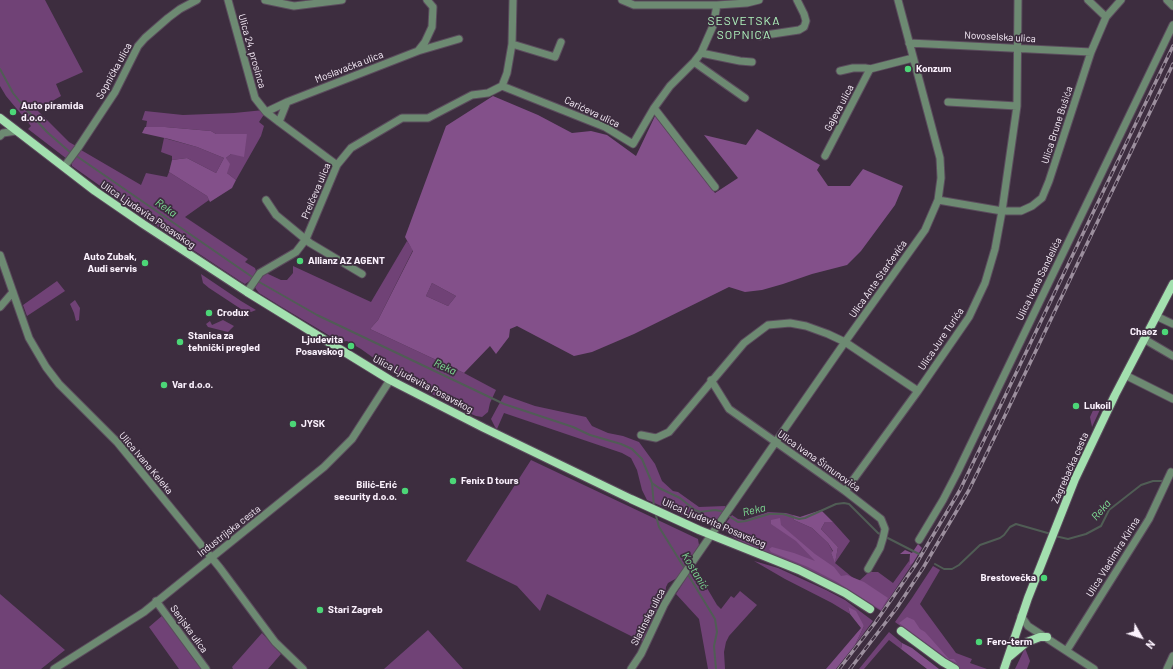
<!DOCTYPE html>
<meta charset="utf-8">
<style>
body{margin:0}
#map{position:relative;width:1173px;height:669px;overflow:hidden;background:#3d2d3f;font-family:Barlow,sans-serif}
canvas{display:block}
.north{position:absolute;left:1121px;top:617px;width:40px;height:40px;-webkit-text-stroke:3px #3d2d3f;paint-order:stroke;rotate:129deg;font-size:11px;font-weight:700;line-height:16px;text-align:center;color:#fbf1fd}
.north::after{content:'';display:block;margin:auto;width:14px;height:18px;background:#fbf1fd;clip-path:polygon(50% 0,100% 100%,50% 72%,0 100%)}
</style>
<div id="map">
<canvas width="1173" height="669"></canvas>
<div class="north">N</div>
</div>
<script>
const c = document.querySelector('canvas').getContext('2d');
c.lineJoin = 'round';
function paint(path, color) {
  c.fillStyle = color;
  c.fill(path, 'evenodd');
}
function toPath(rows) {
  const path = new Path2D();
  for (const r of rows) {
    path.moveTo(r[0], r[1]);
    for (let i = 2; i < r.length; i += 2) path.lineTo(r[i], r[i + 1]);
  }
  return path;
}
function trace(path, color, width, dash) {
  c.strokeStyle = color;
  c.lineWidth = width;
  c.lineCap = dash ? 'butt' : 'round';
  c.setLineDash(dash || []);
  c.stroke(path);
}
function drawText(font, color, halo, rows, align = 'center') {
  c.font = font + ' Barlow,sans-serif';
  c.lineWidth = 3.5;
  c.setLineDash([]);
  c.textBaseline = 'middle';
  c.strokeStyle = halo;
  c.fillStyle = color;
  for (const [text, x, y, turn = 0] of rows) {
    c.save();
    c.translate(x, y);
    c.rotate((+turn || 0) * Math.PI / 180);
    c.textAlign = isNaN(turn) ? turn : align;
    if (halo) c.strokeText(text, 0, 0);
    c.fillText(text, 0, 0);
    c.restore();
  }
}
paint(toPath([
 [0,0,45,0,83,72,56,84,61,96,37,110,69,142,76,146,67,159,28,129,31,126,6,96,0,86],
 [264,110,265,113,259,122,264,126,261,136,236,180,227,173,226,158,231,154,247,134,216,134,211,131,165,127,146,127,147,121,142,120,145,111,183,115,234,113],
 [164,138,197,147,224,158,216,173,187,158,172,160,172,156,161,152],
 [81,150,141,185,146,173,167,177,169,172,207,196,209,200,185,217,248,259,245,262,255,268,256,271,251,280,245,284,240,281,154,224,72,166,72,163],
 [407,241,413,250,378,320,370,329,464,373,496,390,490,403,488,412,482,417,476,416,462,410,400,377,381,366,382,364,361,349,347,341,340,342,280,306,259,293,256,289,255,287,263,276,266,273,281,280,287,280,293,273,293,266,371,302],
 [201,274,241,301,256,310,251,312,244,311,209,288,203,283],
 [57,281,65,291,27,316,23,305],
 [432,283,456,296,448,306,426,296],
 [75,300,80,308,79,320,76,321,74,313,70,304],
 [223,320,234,326,228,332,208,327,206,324,210,321,212,325],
 [504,395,535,406,586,417,592,426,608,433,623,436,639,442,655,464,662,481,673,491,678,492,699,507,725,506,726,508,717,522,711,523,697,521,647,500,642,490,637,470,631,458,622,453,504,413,497,429,495,427,491,419],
 [1103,403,1092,427,1090,417,1095,406],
 [531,460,698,539,699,545,677,578,668,583,666,587,665,597,656,611,643,642,547,594,540,611,517,586,466,561],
 [768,512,786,513,793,515,794,520,812,528,828,543,833,552,831,553,835,562,838,547,821,529,825,522,833,522,850,541,835,563,858,582,869,572,878,572,893,583,909,561,909,566,913,563,881,611,839,585,803,567,740,541,733,537,726,531,725,524,732,515,738,519,744,520],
 [754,561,778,568,826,590,845,600,873,621,855,645,864,626,848,607,850,614,832,603,785,579],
 [694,566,717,605,721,609,731,596,734,598,740,591,757,605,729,636,726,642,724,652,725,669,708,669,699,619,676,594],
 [933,566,940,570,920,604,956,653,972,659,970,663,987,669,960,669,895,622,912,598],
 [0,594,65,650,41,669,0,669],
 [163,615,204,669,179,669,149,627],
 [428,630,463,669,384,669],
 [889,632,902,643,901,649,889,640,864,669,859,669],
 [262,633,281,654,268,669,233,669,232,667],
 [1025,648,1030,661,1027,669,1015,669]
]), '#704276');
paint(toPath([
 [493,96,538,115,572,133,591,131,607,135,636,156,655,116,715,193,738,178,704,135,746,145,757,129,820,165,817,170,828,186,850,186,863,169,903,186,895,205,861,251,847,265,812,274,783,284,762,290,745,292,729,287,634,334,592,352,574,356,517,326,510,329,509,337,496,354,490,346,464,373,370,329,378,320,413,251,405,237,446,126],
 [432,283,456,296,448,306,426,296],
 [145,127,165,127,211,131,216,134,247,134,244,157,231,154,226,158,230,164,227,173,236,180,232,188,210,202,207,196,169,172,172,160,187,158,216,173,224,158,197,147,169,139,142,133],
 [821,510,833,522,825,522,821,529,838,547,835,563,831,553,833,551,828,543,812,528,794,520,793,515,800,517],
 [780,518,781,525,815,554,834,567,841,576,847,575,864,582,888,598,881,610,837,582,808,567,771,552,769,549,772,547,794,553,815,561,796,541,771,524,771,520],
 [918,544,922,548,913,563,909,566,910,554,900,554,905,550,912,553],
 [848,607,856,611,864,626,855,645,836,669,826,669,861,628,850,614],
 [907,617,914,620,920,629,925,632,949,659,954,659,957,663,948,659,899,623],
 [902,643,912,648,939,669,927,669,901,649]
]), '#83508a');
trace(toPath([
 [0,69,13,93,25,108,47,132,71,153],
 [75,155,261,283,317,315,504,404,573,427,590,435,621,444,632,449,642,459,652,483,659,488,680,498,695,510,700,512,715,510,721,511,738,522,746,521,769,514,783,514,799,519,805,518,836,504,844,503,849,504,878,533,919,554],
 [652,483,654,507],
 [655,512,659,527,685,569],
 [1055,536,1068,539,1086,534,1101,526,1109,510,1141,485,1153,481,1164,481],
 [935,564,944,569,952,569,959,565,980,545,1000,538,1004,535,1010,527,1016,524,1051,534],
 [687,573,715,619,717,632,714,646,716,669]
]), '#505d55', 2);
const minor = toPath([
 [228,0,255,98,266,112,279,122,337,165],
 [265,0,294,6,342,0],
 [622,0,634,5,717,5,747,3,759,0],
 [1088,0,1106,17],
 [1167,0,1173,6],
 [759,36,799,30,804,27,806,21,804,14,797,0],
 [909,43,1091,52],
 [512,44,555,57,561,42],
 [418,51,459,39],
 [701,53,740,61,752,62],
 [694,62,745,98],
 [840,71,853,68,865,68,870,69,913,58],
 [502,86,605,127,633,144,654,108,670,86,694,62,701,53,713,26,717,5],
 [948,102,1017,106],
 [654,108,715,187],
 [266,112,287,102,418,51,425,42,432,27,433,7,427,0],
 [279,122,287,102],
 [0,136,3,133,16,131],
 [825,156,870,69],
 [64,167,78,148,115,92,138,46,145,38,168,18,180,9,197,0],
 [266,200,276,215,310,243,362,274],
 [938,200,1002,211,1021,211,1032,206,1042,198,1049,181,1091,52,1106,17,1121,0],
 [0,255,29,338,46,367,59,384,117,442,220,568,275,642,303,669],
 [247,292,260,273,296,252,306,239,337,165,351,148,402,118,428,118,472,95,488,93,502,86,507,73,512,44,513,0],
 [0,307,13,292],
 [1156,316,1173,324],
 [1144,339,1173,356],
 [1125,375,1173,399],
 [711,380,729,409,845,491,881,519,885,529,883,538,880,548,868,569],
 [641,435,656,438,669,432,744,343,768,325,790,323,806,326,828,334,845,342,918,391],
 [845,491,918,391,969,317,985,283,995,249,1002,211,1017,106,1018,0],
 [919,540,943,500,957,473,1173,25],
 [156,601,206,669],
 [1021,616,1028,626,1094,669],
 [1067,650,1149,519,1171,472],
 [54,669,144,612,324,467,352,439,390,380],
 [631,669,641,654,664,605,673,590,845,342,925,230,938,200,941,178,940,158,898,0],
 [1167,669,1173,656]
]);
const major = toPath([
 [0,118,95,191,143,224,247,292,390,380,484,428,631,499,699,530,799,570,845,593,870,609],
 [901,631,943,662,955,669],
 [1009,657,1027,642,1040,637,1047,637],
 [1004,669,1028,598,1075,479,1115,395,1173,284]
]);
trace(minor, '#5b4c5d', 9);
trace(major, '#5b4c5d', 10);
trace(minor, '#6d8a72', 7);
trace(major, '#a3e0af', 8);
const rail = toPath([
 [839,669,875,623,916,564,960,490,1173,46],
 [850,669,896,609,923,568,969,490,988,451,1173,64]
]);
trace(rail, '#9c8f9e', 3.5);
trace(rail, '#3d2d3f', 2, [6]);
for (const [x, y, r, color] of [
 [908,69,4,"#4cd677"],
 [13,112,4,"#4cd677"],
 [300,261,4,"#4cd677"],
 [145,263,4,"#4cd677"],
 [209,313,4,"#4cd677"],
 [1165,332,4,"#4cd677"],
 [180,342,4,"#4cd677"],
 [351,346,4,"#4cd677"],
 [164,385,4,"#4cd677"],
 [1076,406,4,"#4cd677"],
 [293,424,4,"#4cd677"],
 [453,481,4,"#4cd677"],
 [405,491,4,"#4cd677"],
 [1044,578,4,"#4cd677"],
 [320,610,4,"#4cd677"],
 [979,642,4,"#4cd677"]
]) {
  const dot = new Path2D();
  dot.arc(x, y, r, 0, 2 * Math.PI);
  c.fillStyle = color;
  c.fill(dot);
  trace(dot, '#3d2d3f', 1.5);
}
drawText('10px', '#fbf1fd', '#3d2d3f', [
 ["Novoselska ulica",1000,37,3],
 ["Ulica 24. prosinca",252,51,74],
 ["Moslavačka ulica",349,67,-21],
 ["Sopnička ulica",114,71,-61],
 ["Gajeva ulica",839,108,-62],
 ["Carićeva ulica",592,112,25],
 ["Ulica Brune Bušića",1057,125,-72],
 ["Prelčeva ulica",316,191,-67],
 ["Ulica Ljudevita Posavskog",148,215,34],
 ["Ulica Ante Starčevića",878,279,-55],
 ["Ulica Ivana Sandelića",1039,279,-64],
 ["Ulica Jure Turića",941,339,-56],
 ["Ulica Ljudevita Posavskog",423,384,28],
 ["Ulica Ivana Šimunovića",819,461,35],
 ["Ulica Ivana Keleka",146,463,50],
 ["Zagrebačka cesta",1070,468,-66],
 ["Ulica Ljudevita Posavskog",714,523,23],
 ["Industrijska cesta",229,531,-38],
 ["Ulica Vladimira Kirina",1113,557,-58],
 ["Slatinska ulica",648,617,-63],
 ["Senjska ulica",189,629,54]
]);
drawText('bold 10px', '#fbf1fd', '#3d2d3f', [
 ["Konzum",916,69],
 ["Auto piramida",21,106],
 ["d.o.o.",21,118],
 ["Auto Zubak,",137,257,"right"],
 ["Audi servis",137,269,"right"],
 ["Allianz AZ AGENT",308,261],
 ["Crodux",217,313],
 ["Chaoz",1157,332,"right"],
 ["Stanica za",188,336],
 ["tehnički pregled",188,348],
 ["Ljudevita",343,340,"right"],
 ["Posavskog",343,352,"right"],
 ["Var d.o.o.",172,385],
 ["Lukoil",1084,406],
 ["JYSK",301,424],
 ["Fenix D tours",461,481],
 ["Bilić-Erić",397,485,"right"],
 ["security d.o.o.",397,497,"right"],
 ["Brestovečka",1036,578,"right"],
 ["Stari Zagreb",328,610],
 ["Fero-term",987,642]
], 'left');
drawText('italic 11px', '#7fdf95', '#3d2d3f', [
 ["Reka",166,208,35],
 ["Reka",445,367,25],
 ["Reka",754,510,-13],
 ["Reka",1101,510,-49],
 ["Kostanić",695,571,59]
]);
c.letterSpacing = '1px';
drawText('12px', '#aef2bc', '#3d2d3f', [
 ["SESVETSKA",744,21],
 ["SOPNICA",744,35]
]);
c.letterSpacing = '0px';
</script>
